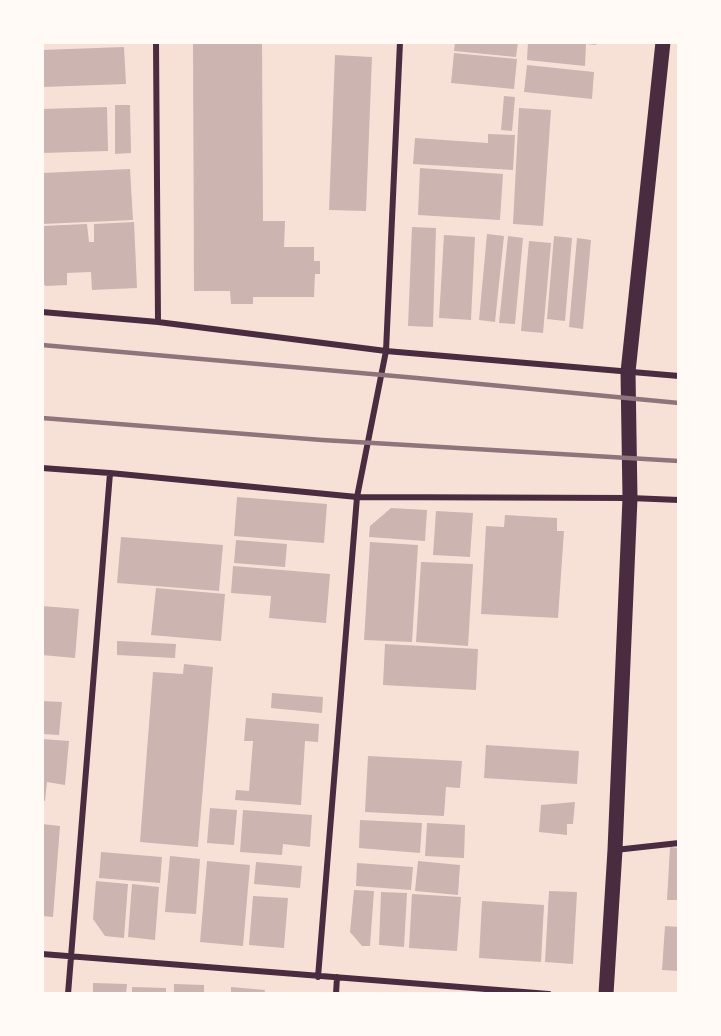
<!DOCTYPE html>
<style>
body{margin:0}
#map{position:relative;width:721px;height:1036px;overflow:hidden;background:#f7e1d7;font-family:Helvetica,sans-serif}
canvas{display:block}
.frame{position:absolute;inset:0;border:44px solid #fffaf5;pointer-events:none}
</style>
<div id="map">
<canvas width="721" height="1036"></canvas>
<div class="frame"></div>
</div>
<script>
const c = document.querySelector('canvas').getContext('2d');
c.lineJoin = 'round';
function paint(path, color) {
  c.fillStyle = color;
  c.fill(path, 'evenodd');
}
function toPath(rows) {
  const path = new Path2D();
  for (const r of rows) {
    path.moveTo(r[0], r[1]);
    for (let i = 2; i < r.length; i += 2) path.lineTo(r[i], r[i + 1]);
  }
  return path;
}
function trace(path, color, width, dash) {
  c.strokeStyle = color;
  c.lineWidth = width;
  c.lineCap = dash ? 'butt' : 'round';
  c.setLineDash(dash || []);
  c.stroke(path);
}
paint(toPath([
 [193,42,262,42,263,221,285,221,284,247,314,247,314,261,320,261,320,274,315,274,314,297,253,297,253,304,231,304,230,291,194,291],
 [455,42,518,42,516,57,454,51],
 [528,42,597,42,596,45,586,44,585,66,527,60],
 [124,47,126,84,42,87,42,50],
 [454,53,517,59,514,89,451,83],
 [335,55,372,57,366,211,329,210],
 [527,65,594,72,592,99,524,92],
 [504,96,515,97,512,131,501,130],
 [115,105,130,105,131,153,115,154],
 [107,107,108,151,42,153,42,109],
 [519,108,551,110,543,226,513,224],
 [488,134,515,135,513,170,413,164,415,138,488,143],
 [420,168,503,174,500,220,418,215],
 [130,169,133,220,42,224,42,173],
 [134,222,137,288,92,290,91,272,67,273,67,285,46,286,42,283,42,226,87,224,89,242,94,242,94,224],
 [412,227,436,228,433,327,408,326],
 [487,234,504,236,495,322,479,320],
 [444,235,475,237,471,320,439,318],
 [508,236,523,238,515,324,499,323],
 [554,236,572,238,565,321,547,319],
 [577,238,591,240,583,329,569,327],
 [529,241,551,243,543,333,521,331],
 [237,497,327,504,324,543,234,536],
 [391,508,427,510,425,541,369,537,370,526],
 [436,511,473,513,470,557,433,555],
 [505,515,557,518,557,531,564,531,558,618,481,614,486,526,504,527],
 [121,537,223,545,219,591,117,583],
 [236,540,287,544,285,567,234,563],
 [370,542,418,545,412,642,364,640],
 [421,562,473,564,468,646,416,642],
 [233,566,330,574,326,623,269,618,271,596,231,593],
 [156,588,225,594,221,641,151,635],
 [42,606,79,609,75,658,42,655],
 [117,641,176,644,175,658,117,655],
 [385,644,478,649,476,690,383,685],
 [184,664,213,667,198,847,140,842,153,672,183,674],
 [272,693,323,697,322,713,271,708],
 [42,701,62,702,59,735,42,734],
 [246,718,319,724,318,742,305,741,301,805,235,800,236,790,249,791,253,741,244,741],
 [42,739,69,741,65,785,47,782,45,801,42,800],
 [486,745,579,751,577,784,484,778],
 [368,756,462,761,460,788,446,787,444,816,365,812],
 [575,802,573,824,567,824,567,835,539,832,541,805],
 [210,808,237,810,234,845,207,843],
 [243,810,312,815,310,847,283,844,282,855,240,852],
 [360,820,422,823,420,853,359,848],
 [427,823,465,825,464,858,425,856],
 [42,824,60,826,53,917,42,916],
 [670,847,679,848,679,900,667,900],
 [101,852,162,857,160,883,99,878],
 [170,856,200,859,196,914,165,912],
 [207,861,250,865,243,946,200,942],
 [418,861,460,865,458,895,415,891],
 [256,862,302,866,300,888,254,884],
 [357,863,413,867,411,890,356,886],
 [96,881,128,884,124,938,105,936,93,919],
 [132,884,159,887,155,940,128,937],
 [354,890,374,891,370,946,362,946,350,932],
 [549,891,577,892,573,964,545,962],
 [381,892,407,893,404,947,379,945],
 [412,894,461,897,457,951,409,948],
 [253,896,288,898,284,948,249,945],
 [482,901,544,905,541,962,479,958],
 [665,926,679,927,679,971,662,970],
 [93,983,127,984,126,994,93,994],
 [174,984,204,985,204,994,174,994],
 [132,987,166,988,166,994,132,994],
 [231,987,265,990,264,994,231,994]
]), '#ccb4b1');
trace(toPath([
 [156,42,158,322],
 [42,312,158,322,386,351,679,376],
 [42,468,110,473,357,497,630,498,679,500],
 [615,850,679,843],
 [42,954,549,994],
 [318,977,357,497,386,351,400,42],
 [68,994,110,473],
 [336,994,337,977]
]), '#4a2c40', 6);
trace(toPath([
 [606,994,615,850,630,498,628,372,663,42]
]), '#4a2c40', 15);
trace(toPath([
 [42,345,417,378,679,403],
 [42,418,322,440,679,461]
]), '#8f747c', 4.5);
</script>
